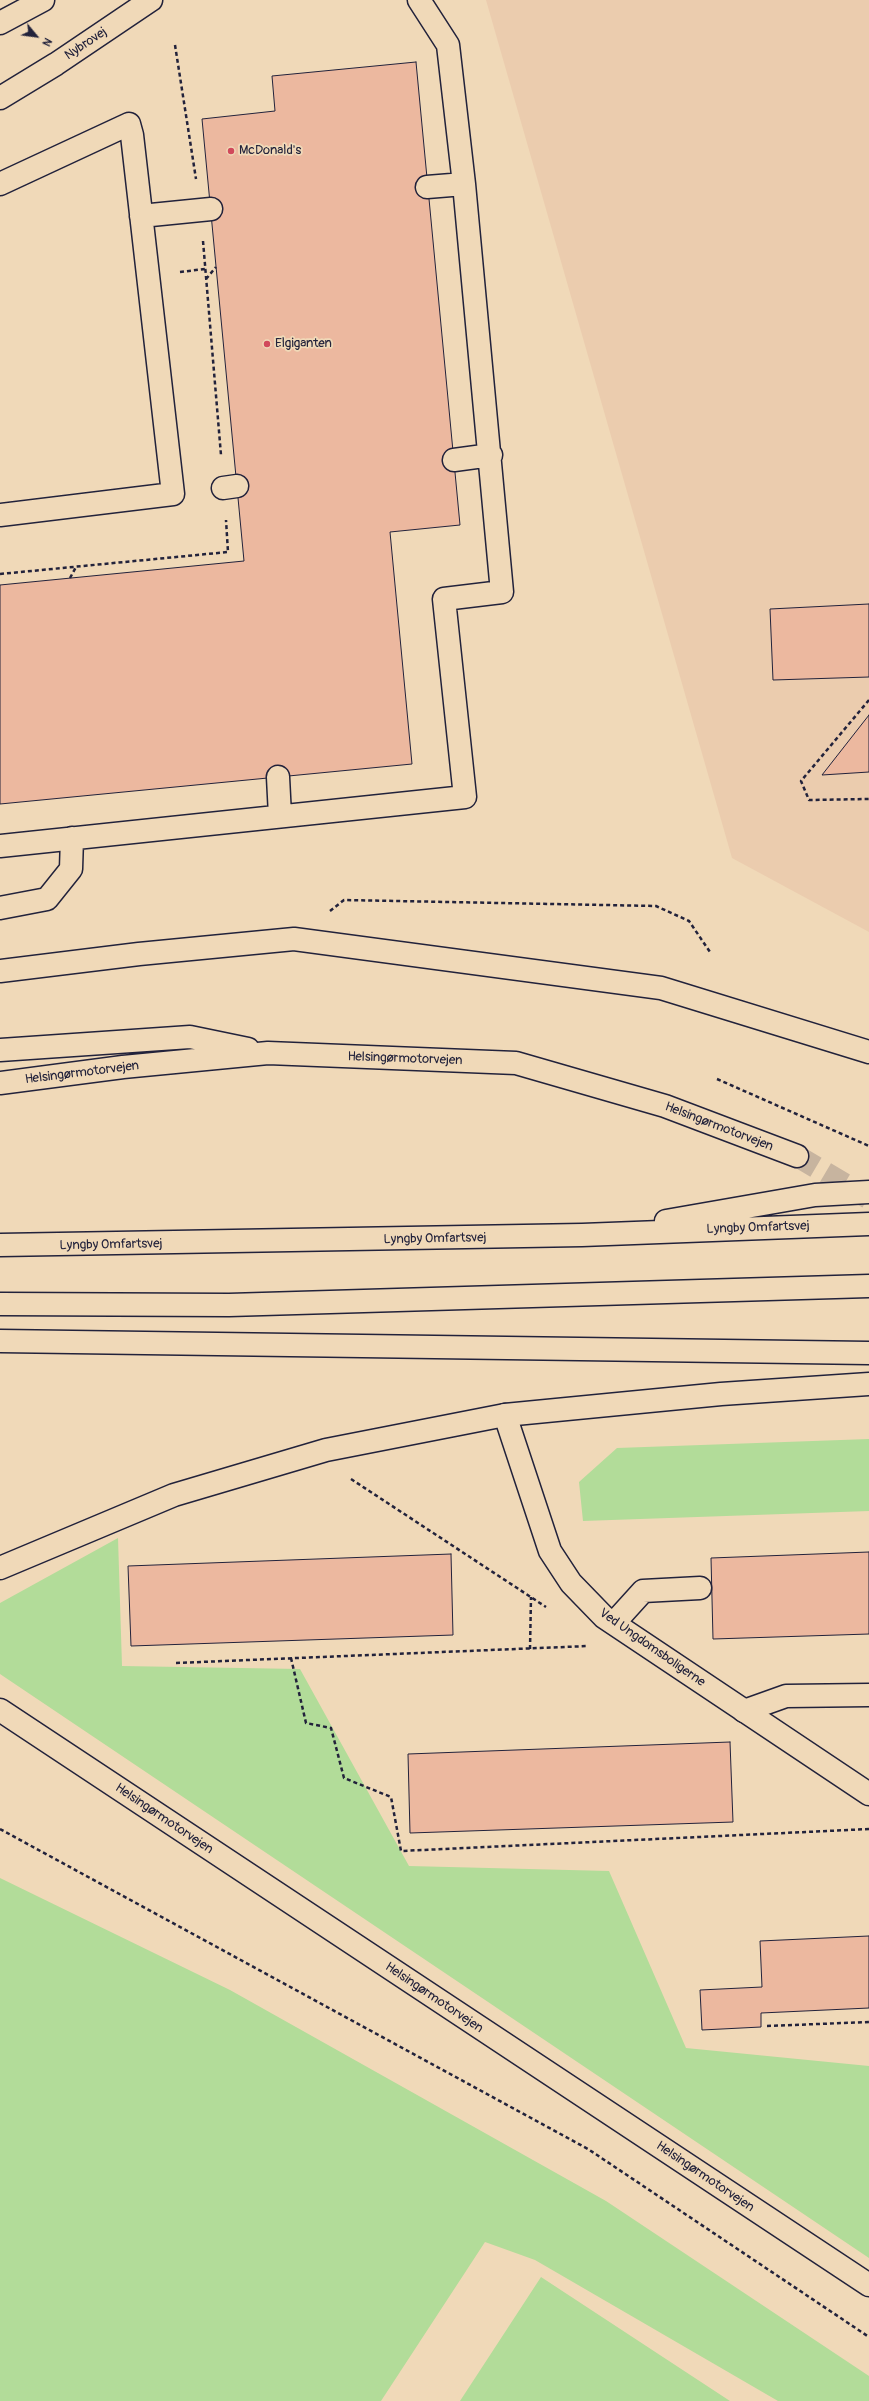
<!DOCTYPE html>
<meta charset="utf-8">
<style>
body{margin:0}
#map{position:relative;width:869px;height:2401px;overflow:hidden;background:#f0d9b8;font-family:Pangolin,sans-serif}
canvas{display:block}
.north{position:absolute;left:16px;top:16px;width:40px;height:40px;-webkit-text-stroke:3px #f0d9b8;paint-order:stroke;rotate:119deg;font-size:11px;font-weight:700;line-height:16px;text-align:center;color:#22223b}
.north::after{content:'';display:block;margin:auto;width:14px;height:18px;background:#22223b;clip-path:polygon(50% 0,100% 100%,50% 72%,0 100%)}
</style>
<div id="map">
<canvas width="869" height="2401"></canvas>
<div class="north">N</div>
</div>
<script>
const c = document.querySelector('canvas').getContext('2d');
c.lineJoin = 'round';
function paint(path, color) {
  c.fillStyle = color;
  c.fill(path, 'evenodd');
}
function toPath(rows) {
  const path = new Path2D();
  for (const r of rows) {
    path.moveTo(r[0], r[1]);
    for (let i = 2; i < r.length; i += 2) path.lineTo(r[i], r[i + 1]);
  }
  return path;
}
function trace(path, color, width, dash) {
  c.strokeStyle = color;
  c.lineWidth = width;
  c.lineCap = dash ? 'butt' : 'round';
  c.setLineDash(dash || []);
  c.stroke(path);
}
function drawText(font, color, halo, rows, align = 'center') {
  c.font = font + ' Pangolin,sans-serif';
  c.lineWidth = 3.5;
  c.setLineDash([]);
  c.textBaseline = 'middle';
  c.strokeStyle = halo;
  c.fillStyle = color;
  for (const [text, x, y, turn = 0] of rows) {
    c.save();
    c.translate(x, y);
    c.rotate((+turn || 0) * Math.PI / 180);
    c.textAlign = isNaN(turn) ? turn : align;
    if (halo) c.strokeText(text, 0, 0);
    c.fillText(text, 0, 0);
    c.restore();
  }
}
paint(toPath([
 [486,0,869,0,869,932,732,858]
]), '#ebccae');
paint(toPath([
 [869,1439,869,1511,583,1521,579,1482,617,1448],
 [118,1538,122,1666,300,1669,409,1866,609,1871,686,2048,869,2066,869,2258,0,1674,0,1603],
 [0,1878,230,1990,606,2201,869,2376,869,2401,778,2401,535,2260,485,2242,381,2401,0,2401],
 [541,2277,730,2401,460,2401]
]), '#b2dc99');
const building = toPath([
 [416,62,460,525,390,532,412,764,0,804,0,585,244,561,202,119,275,111,272,76,416,62],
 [869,604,869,677,773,680,770,609,869,604],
 [869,715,869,772,822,775,869,715],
 [869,1552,869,1634,713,1639,711,1558,869,1552],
 [451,1554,453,1635,131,1646,128,1566,451,1554],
 [730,1742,733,1822,410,1833,408,1754,730,1742],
 [869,1936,869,2008,761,2013,761,2027,702,2030,700,1990,762,1987,760,1941,869,1936]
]);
paint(building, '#ecb89f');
trace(building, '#22223b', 1);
trace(toPath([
 [797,1156,868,1198]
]), '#c7b49f', 22, [22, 11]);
const service = toPath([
 [0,184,129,124,132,135,173,494,0,515],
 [427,187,464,184],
 [141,216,211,209],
 [454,460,491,455],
 [223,488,237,486],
 [278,777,280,816],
 [0,846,465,797,444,599,502,592,464,184,448,45,419,0],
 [0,908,47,899,71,869,72,838],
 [614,1623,643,1591,700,1588],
 [744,1711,786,1696,869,1695]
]);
const minor = toPath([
 [505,1415,550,1551,571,1583,604,1617,869,1794]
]);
const tertiary = toPath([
 [0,23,43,0],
 [0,98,56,64,151,0],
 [0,971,139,954,294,939,661,988,869,1052],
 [0,1568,174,1495,326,1450,505,1415,721,1394,869,1384]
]);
const motorway = toPath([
 [0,1050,190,1037,248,1049],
 [0,1083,123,1067,268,1053,516,1063,665,1106,797,1156],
 [666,1221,815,1195,869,1192],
 [0,1245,582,1235,869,1224],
 [0,1304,229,1305,869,1286],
 [0,1341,869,1353],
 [0,1710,869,2285]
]);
trace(service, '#22223b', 25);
trace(minor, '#22223b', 25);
trace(tertiary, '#22223b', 25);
trace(motorway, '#22223b', 25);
trace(toPath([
 [175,45,196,179],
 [203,241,221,455],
 [180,272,205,269],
 [206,279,216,267],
 [0,574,228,552,226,520],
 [70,578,76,567],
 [869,700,801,781,809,800,869,799],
 [330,911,344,900,656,906,689,921,710,952],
 [717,1079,869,1146],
 [351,1479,546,1607],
 [530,1649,531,1597],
 [291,1658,306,1723,331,1728,344,1778,391,1797,401,1851,869,1829],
 [176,1663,588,1646],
 [0,1829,588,2149,869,2337],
 [767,2026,869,2022]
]), '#22223b', 2.5, [4, 3]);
trace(service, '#f0d9b8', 22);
trace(minor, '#f0d9b8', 22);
trace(tertiary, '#f0d9b8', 22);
trace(motorway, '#f0d9b8', 22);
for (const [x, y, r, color] of [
 [231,151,4,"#d1495b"],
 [267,344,4,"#d1495b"]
]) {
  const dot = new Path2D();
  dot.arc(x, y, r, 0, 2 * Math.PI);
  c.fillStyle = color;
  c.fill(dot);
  trace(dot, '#f0d9b8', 1.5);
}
drawText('13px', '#22223b', '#f0d9b8', [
 ["Nybrovej",86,44,-34],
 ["Helsingørmotorvejen",405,1059,2],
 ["Helsingørmotorvejen",82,1073,-7],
 ["Helsingørmotorvejen",719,1127,21],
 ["Lyngby Omfartsvej",758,1228,-2],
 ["Lyngby Omfartsvej",435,1239,-1],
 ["Lyngby Omfartsvej",111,1245,-1],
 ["Ved Ungdomsboligerne",652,1648,35],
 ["Helsingørmotorvejen",164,1819,34],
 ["Helsingørmotorvejen",434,1998,34],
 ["Helsingørmotorvejen",705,2177,34]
]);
drawText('13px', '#22223b', '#f0d9b8', [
 ["McDonald's",239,151],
 ["Elgiganten",275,344]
], 'left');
</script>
